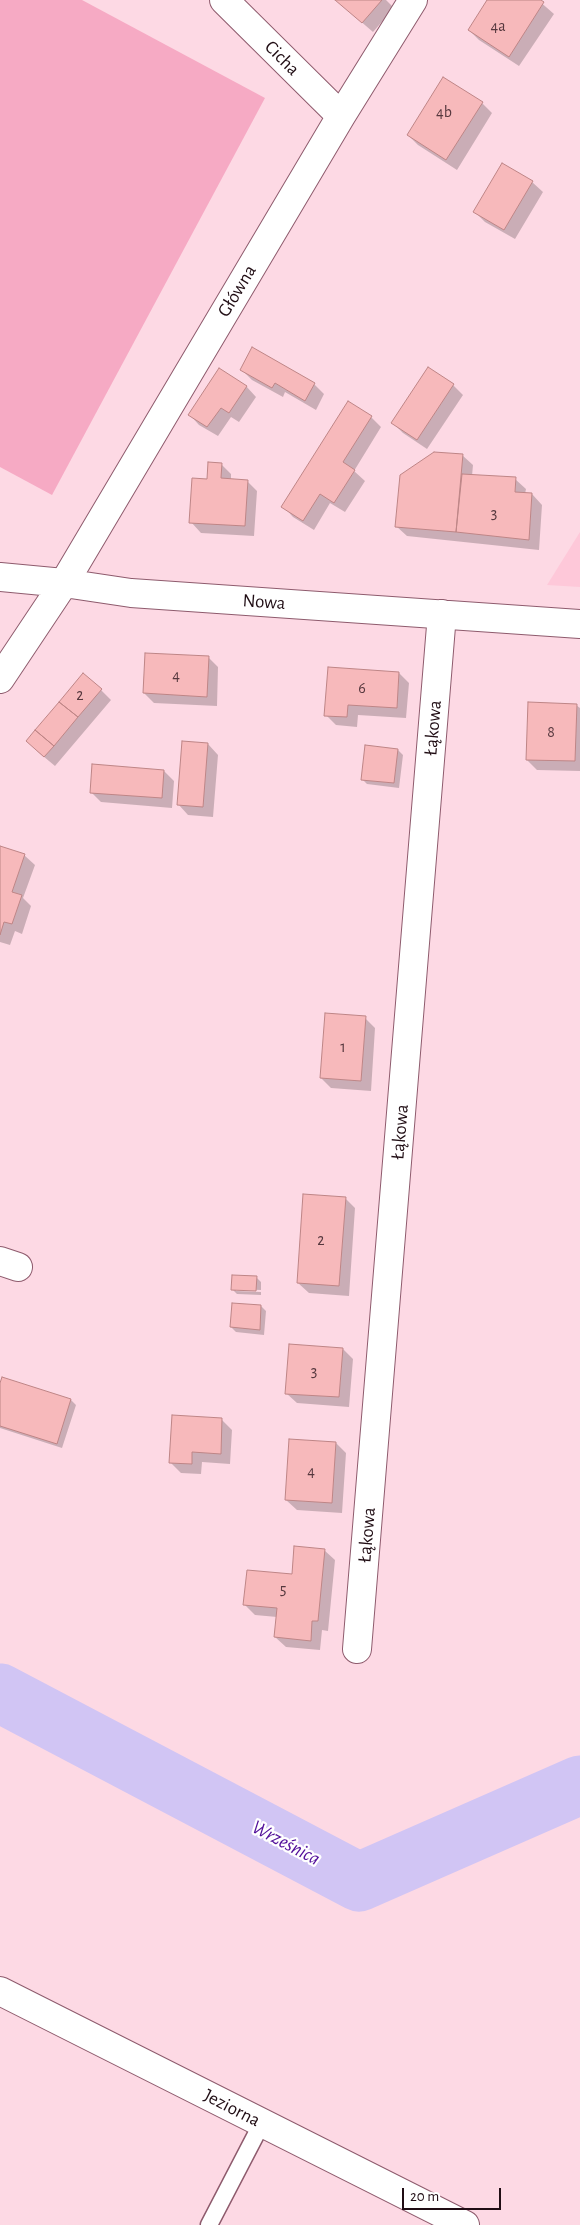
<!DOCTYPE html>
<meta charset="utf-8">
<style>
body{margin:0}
#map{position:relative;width:580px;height:2225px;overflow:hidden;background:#fdd9e4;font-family:"Alegreya Sans",sans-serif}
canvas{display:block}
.scale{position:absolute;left:402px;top:2188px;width:99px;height:22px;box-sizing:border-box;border:2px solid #200d14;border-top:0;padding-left:6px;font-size:15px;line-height:18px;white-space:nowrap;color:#200d14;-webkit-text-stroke:4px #fff;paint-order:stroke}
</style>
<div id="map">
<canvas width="580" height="2225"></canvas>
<div class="scale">20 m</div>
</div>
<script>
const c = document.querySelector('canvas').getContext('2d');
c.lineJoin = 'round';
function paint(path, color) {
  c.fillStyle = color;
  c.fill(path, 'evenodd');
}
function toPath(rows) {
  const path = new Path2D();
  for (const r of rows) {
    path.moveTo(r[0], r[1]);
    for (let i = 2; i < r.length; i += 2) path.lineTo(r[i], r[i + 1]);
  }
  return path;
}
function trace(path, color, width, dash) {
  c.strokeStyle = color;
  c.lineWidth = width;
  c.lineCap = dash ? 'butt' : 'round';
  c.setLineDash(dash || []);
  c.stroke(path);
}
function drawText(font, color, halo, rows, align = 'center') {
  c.font = font + ' "Alegreya Sans",sans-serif';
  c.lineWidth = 4.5;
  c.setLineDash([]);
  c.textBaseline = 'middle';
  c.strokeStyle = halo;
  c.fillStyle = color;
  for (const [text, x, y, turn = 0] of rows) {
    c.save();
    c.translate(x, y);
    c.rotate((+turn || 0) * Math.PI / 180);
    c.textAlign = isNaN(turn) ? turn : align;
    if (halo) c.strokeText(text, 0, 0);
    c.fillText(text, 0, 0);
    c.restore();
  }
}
paint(toPath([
 [580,532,580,587,547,585]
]), '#fec8d9');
paint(toPath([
 [0,0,82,0,265,98,52,495,0,467]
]), '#f6aac4');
paint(toPath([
 [336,0,386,0,394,8,373,32],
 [489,0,538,0,554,14,519,66,479,40,469,30],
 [482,103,492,113,457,170,418,145,408,135],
 [532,182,543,192,515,239,485,222,475,212],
 [241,369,314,384,324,394,316,410,285,392,283,397,252,380],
 [453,385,463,395,427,449,403,433,393,423],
 [246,386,256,397,239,422,231,417,218,436,199,425,189,414],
 [371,417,381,427,354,471,365,481,345,512,330,503,314,530,293,517,283,506],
 [462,455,473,465,472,476,515,479,526,489,525,494,532,494,542,505,539,550,407,536,396,526],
 [221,464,231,474,231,480,247,481,257,491,254,536,201,533,191,522,208,480],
 [208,657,218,667,217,706,154,703,144,693],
 [399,673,409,683,406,718,358,715,357,727,336,725,326,715],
 [101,690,111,700,55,766,37,751],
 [576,705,580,708,580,771,537,770,527,760],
 [208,744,218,755,213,817,188,815,178,804],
 [398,750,403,755,399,788,367,784,362,779],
 [164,771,174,781,172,808,101,802,91,792],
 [0,850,24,855,35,865,23,898,31,906,22,934,15,931,10,945,0,942],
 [365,1018,375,1028,371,1091,331,1088,321,1078],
 [345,1198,355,1208,349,1296,309,1293,298,1283],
 [256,1277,261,1282,261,1290,236,1289,236,1291,261,1292,261,1295,237,1294,232,1289],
 [261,1306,266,1311,264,1335,236,1332,231,1327],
 [343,1349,353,1359,349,1407,297,1403,286,1393],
 [0,1387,71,1400,76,1405,62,1448,0,1428],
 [222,1420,232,1430,230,1464,202,1462,201,1474,181,1473,171,1463],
 [336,1443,346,1453,342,1513,297,1510,286,1500],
 [324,1550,335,1560,328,1631,322,1630,320,1650,286,1647,275,1637,277,1617,255,1615,245,1605,293,1575]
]), '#0003');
trace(toPath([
 [0,1693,359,1882,580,1785]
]), '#d1c5f4', 59);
const building = toPath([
 [335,0,382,0,362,23,335,0],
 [487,0,541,0,544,2,509,57,468,30,487,0],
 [443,77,483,102,446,160,407,135,443,77],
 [502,163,533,181,504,230,473,212,502,163],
 [252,347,315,383,305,401,275,383,272,388,240,370,252,347],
 [428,367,454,384,417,440,391,423,428,367],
 [219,368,247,386,229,413,221,408,207,427,188,415,219,368],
 [348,401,372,416,343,462,355,470,334,503,320,494,303,521,281,507,348,401],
 [434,452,463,454,456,532,395,527,400,475,434,452],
 [208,462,222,463,221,478,248,480,245,526,189,523,192,478,207,479,208,462],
 [462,474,516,477,515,492,532,493,529,540,456,532,462,474],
 [145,653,209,656,207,697,143,693,145,653],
 [328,667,399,672,397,708,348,705,347,717,324,716,328,667],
 [83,673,102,689,78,717,59,702,83,673],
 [59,702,78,717,54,746,35,730,59,702],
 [528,702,577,704,575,761,526,760,528,702],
 [35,730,54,746,44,757,26,741,35,730],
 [182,741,208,743,203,807,177,805,182,741],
 [365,745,398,749,394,783,361,780,365,745],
 [92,764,164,770,162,798,90,793,92,764],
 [0,846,25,854,12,892,22,895,12,924,4,922,0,935,0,846],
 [325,1013,366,1016,361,1081,320,1078,325,1013],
 [303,1194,346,1197,339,1286,297,1283,303,1194],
 [232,1275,257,1276,256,1291,231,1290,232,1275],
 [232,1303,261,1305,260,1330,230,1327,232,1303],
 [289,1344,343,1348,339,1397,285,1394,289,1344],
 [2,1377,71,1399,57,1444,0,1426,0,1383,2,1377],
 [172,1415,222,1418,221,1454,192,1452,192,1464,169,1463,172,1415],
 [289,1439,336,1442,332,1503,285,1500,289,1439],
 [294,1546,325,1549,318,1621,312,1621,311,1641,274,1637,277,1608,243,1605,247,1570,292,1574,294,1546]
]);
paint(building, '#f7b9bb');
trace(building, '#be8586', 1);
const service = toPath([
 [209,2225,262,2123]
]);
const minor = toPath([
 [224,0,341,116],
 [0,577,64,583,131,593,580,624],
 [0,679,64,583,341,116,413,0],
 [0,1261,18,1267],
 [357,1649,442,614]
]);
const tertiary = toPath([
 [0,1991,465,2225]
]);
trace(service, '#8e5b6d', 19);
trace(minor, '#8e5b6d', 30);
trace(tertiary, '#8e5b6d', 30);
trace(service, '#fff', 16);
trace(minor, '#fff', 28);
trace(tertiary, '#fff', 28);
drawText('16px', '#56383e', null, [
 ["4a",498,26],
 ["4b",444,112],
 ["3",494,513],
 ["4",176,675],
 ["6",362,688],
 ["2",80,695],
 ["8",551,732],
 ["1",343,1047],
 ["2",321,1240],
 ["3",314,1371],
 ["4",311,1471],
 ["5",283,1589]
]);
drawText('19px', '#200d14', '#fff', [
 ["Cicha",282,58,45],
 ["Główna",237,291,-59],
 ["Nowa",264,602,4],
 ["Łąkowa",433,728,-85],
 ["Łąkowa",400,1132,-85],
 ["Łąkowa",367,1535,-85],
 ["Jeziorna",232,2108,27]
]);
drawText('italic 20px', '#510e99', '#fff', [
 ["Wrześnica",286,1843,28]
]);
</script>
